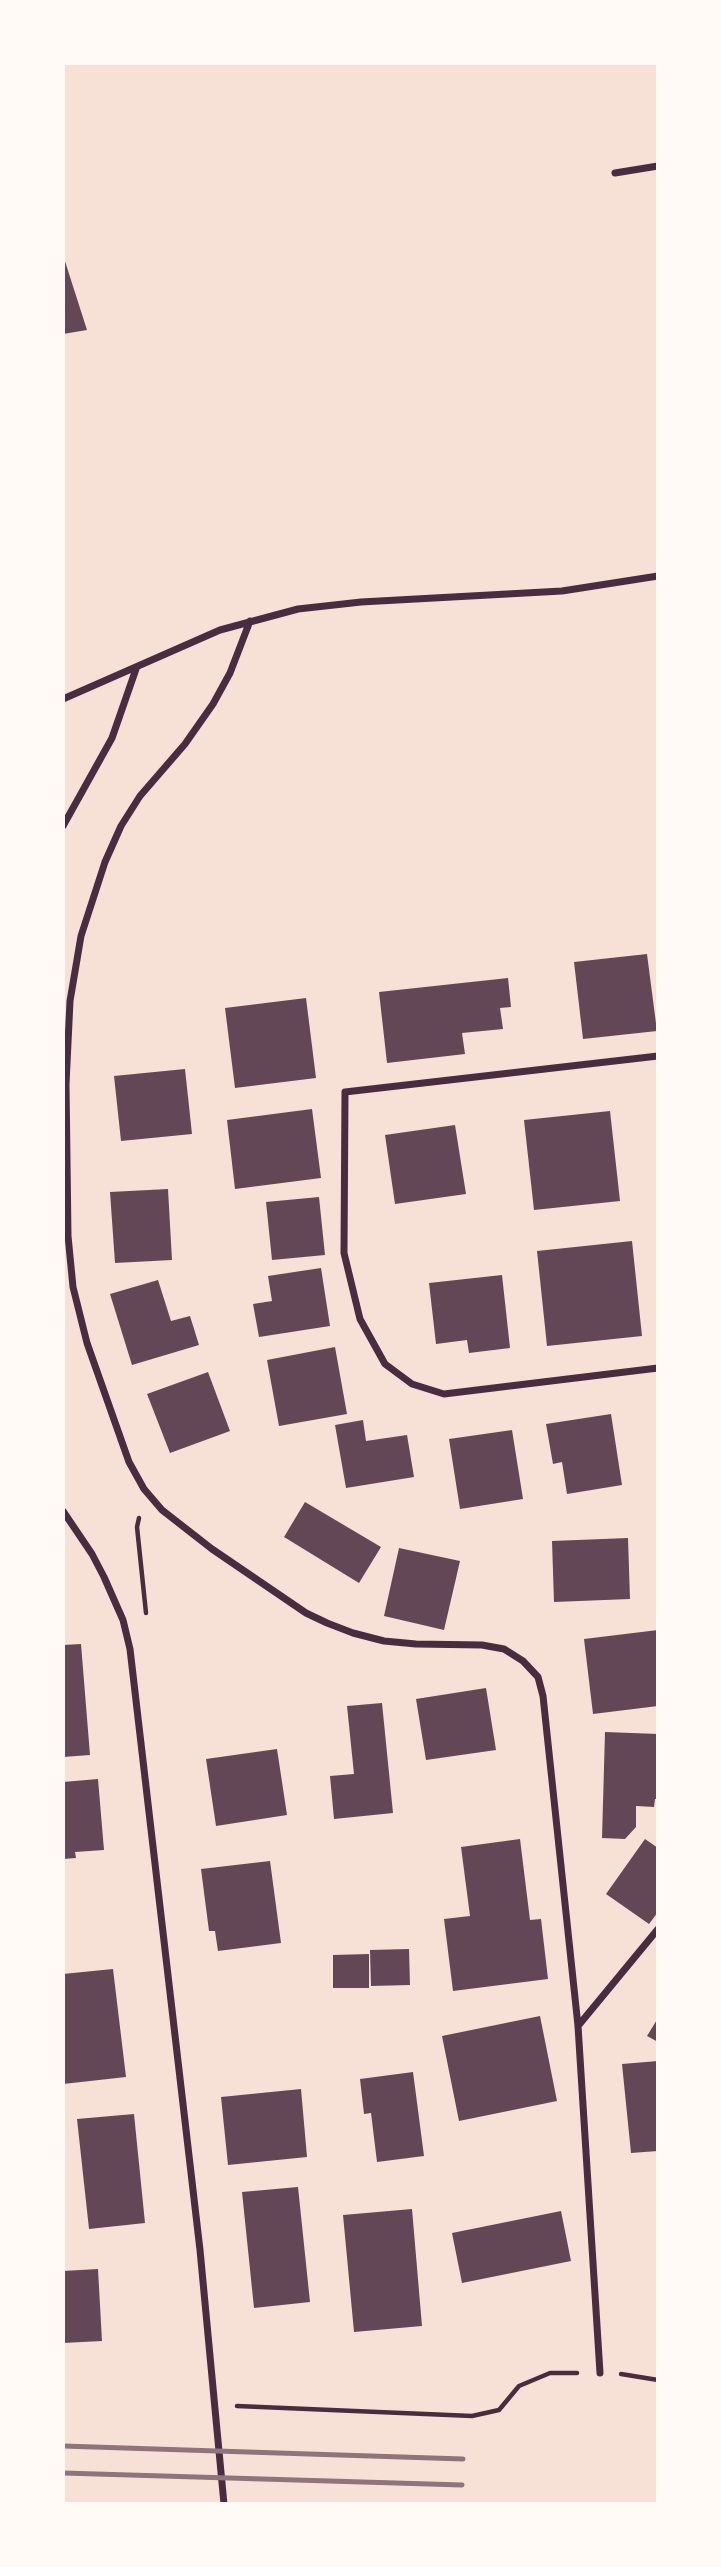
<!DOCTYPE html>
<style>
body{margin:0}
#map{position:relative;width:721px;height:2567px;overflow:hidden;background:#f7e1d7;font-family:Roboto,sans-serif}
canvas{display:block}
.frame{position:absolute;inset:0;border:65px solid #fffaf5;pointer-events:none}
</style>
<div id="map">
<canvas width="721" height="2567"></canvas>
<div class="frame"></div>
</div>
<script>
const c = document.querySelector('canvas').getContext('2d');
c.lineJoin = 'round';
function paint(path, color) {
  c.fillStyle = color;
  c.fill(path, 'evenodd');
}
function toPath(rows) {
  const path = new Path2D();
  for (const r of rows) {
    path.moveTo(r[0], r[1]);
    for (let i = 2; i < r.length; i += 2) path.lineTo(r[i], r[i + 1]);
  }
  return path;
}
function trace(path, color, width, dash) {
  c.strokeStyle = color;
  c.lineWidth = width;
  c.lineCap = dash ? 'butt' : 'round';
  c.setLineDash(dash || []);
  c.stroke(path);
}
paint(toPath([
 [63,255,87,330,63,334],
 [647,954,657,1031,583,1039,574,962],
 [508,978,511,1007,500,1008,503,1029,462,1033,465,1054,387,1063,379,992],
 [306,998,316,1078,235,1088,225,1008],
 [185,1069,192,1134,121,1141,114,1076],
 [312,1109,321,1178,235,1189,227,1120],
 [610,1111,620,1201,534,1210,524,1120],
 [455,1125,466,1194,395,1204,385,1135],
 [168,1189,172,1260,115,1263,110,1192],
 [319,1197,325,1255,272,1260,266,1202],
 [632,1241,642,1336,547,1346,537,1251],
 [321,1268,330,1326,259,1337,253,1304,272,1301,268,1276],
 [502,1275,510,1348,469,1353,467,1340,436,1344,429,1283],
 [158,1280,171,1321,190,1316,199,1345,132,1365,110,1294],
 [335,1347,347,1414,279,1426,267,1360],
 [208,1372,230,1431,170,1453,147,1394],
 [611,1414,622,1485,567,1494,562,1462,553,1464,546,1424],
 [363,1420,366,1441,407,1435,414,1477,346,1488,335,1425],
 [512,1430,523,1499,460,1509,449,1439],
 [305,1502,381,1547,359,1583,284,1537],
 [628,1538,630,1599,554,1602,552,1541],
 [399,1548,460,1561,444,1630,384,1616],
 [658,1630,658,1706,593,1714,584,1639],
 [81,1644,90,1755,63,1757,63,1645],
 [486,1688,496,1750,426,1760,416,1699],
 [382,1703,393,1813,334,1819,330,1776,354,1774,347,1706],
 [605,1732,658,1734,658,1799,655,1799,654,1807,636,1806,636,1827,625,1839,602,1838],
 [277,1749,287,1815,216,1826,206,1759],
 [98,1779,104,1850,75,1852,76,1858,63,1859,63,1782],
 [520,1839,530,1920,541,1919,548,1979,453,1991,444,1919,470,1916,461,1847],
 [645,1839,658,1848,658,1912,649,1924,606,1894],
 [270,1861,281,1943,218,1951,215,1931,209,1931,201,1869],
 [409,1949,410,1985,371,1986,370,1950],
 [369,1954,369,1988,333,1988,333,1955],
 [113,1969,126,2077,63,2084,63,1974],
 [540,2016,557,2101,459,2121,442,2036],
 [658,2018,658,2042,647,2036],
 [658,2061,658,2151,631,2153,622,2064],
 [413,2072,424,2156,377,2162,371,2113,364,2114,360,2079],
 [301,2089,307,2157,228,2165,221,2097],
 [134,2114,145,2223,89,2229,77,2119],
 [298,2187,310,2302,254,2308,242,2192],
 [412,2209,422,2326,354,2332,343,2215],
 [561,2211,571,2261,462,2283,452,2233],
 [98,2269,102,2341,63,2343,63,2271]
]), '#644757');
trace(toPath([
 [139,1518,137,1527,146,1613],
 [621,2374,658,2380],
 [237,2406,472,2416,499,2410,519,2386,550,2373,577,2373]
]), '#4a2c40', 4.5);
trace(toPath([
 [615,173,658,166],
 [250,621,230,673,213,704,185,744,140,796,121,826,105,862,81,936,70,1001,66,1084,68,1236,73,1287,87,1343,129,1462,144,1489,162,1510,212,1549,306,1613,327,1623,353,1633,384,1641,416,1644,482,1645,504,1649,523,1661,538,1677,543,1696,578,2026,600,2373],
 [63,699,220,630,298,609,361,602,562,591,658,576],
 [63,826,112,738,136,669],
 [658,1056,345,1092,344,1253,360,1319,385,1364,412,1384,444,1394,658,1368],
 [63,1511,92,1554,104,1577,123,1620,130,1649,200,2250,224,2504],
 [578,2026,658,1929]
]), '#4a2c40', 7);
trace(toPath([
 [63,2446,463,2459],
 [63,2473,462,2485]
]), '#8f747c', 5);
</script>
